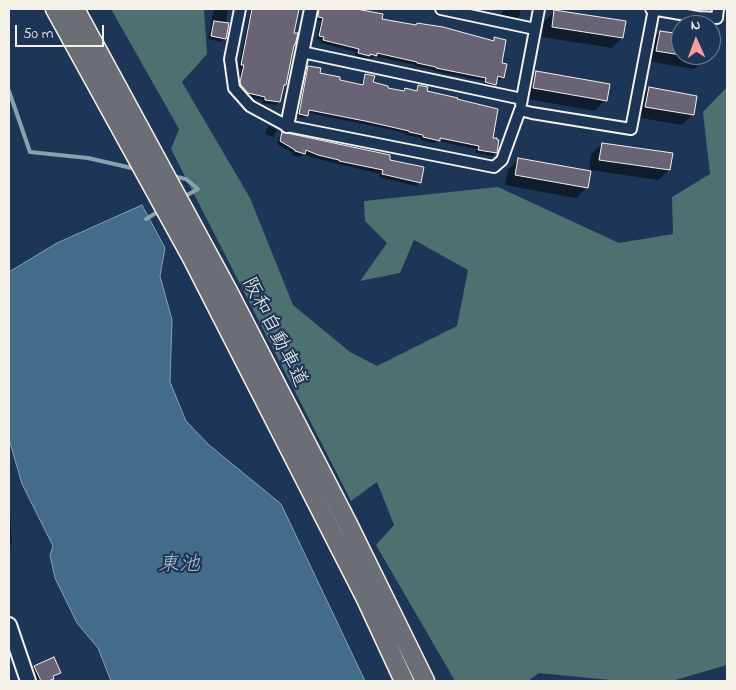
<!DOCTYPE html>
<meta charset="utf-8">
<style>
body{margin:0}
#map{position:relative;width:736px;height:690px;overflow:hidden;background:#1d3557;font-family:"Indie Flower",sans-serif}
canvas{display:block}
.frame{position:absolute;inset:0;border:10px solid #f4f1e8;pointer-events:none}
.north{position:absolute;left:671px;top:15px;width:50px;height:50px;box-sizing:border-box;background:#1d3557;border:1px solid #738091;border-radius:50%;rotate:358deg;font-size:14px;font-weight:700;line-height:20px;text-align:center;color:#f4f1e8}
.north::after{content:'';display:block;margin:auto;width:18px;height:22px;background:#ff9aa2;clip-path:polygon(50% 0,100% 100%,50% 72%,0 100%)}
.scale{position:absolute;left:15px;top:25px;width:89px;height:22px;box-sizing:border-box;border:2px solid #f4f1e8;border-top:0;padding-left:6px;font-size:15px;line-height:18px;white-space:nowrap;color:#f4f1e8;-webkit-text-stroke:4px #1d3557;paint-order:stroke}
</style>
<div id="map">
<canvas width="736" height="690"></canvas>
<div class="frame"></div>
<div class="north">N</div>
<div class="scale">50 m</div>
</div>
<script>
const c = document.querySelector('canvas').getContext('2d');
c.lineJoin = 'round';
function paint(path, color) {
  c.fillStyle = color;
  c.fill(path, 'evenodd');
}
function toPath(rows) {
  const path = new Path2D();
  for (const r of rows) {
    path.moveTo(r[0], r[1]);
    for (let i = 2; i < r.length; i += 2) path.lineTo(r[i], r[i + 1]);
  }
  return path;
}
function trace(path, color, width, dash) {
  c.strokeStyle = color;
  c.lineWidth = width;
  c.lineCap = dash ? 'butt' : 'round';
  c.setLineDash(dash || []);
  c.stroke(path);
}
function drawText(font, color, halo, rows, align = 'center') {
  c.font = font + ' "Indie Flower","Klee One",sans-serif';
  c.lineWidth = 4.5;
  c.setLineDash([]);
  c.textBaseline = 'middle';
  c.strokeStyle = halo;
  c.fillStyle = color;
  for (const [text, x, y, turn = 0] of rows) {
    c.save();
    c.translate(x, y);
    c.rotate((+turn || 0) * Math.PI / 180);
    c.textAlign = isNaN(turn) ? turn : align;
    if (halo) c.strokeText(text, 0, 0);
    c.fillText(text, 0, 0);
    c.restore();
  }
}
paint(toPath([
 [111,9,204,9,207,54,182,82,250,198,293,305,350,352,377,366,457,326,468,270,414,240,400,273,360,281,387,243,365,221,364,201,498,187,619,243,673,234,672,197,710,174,703,112,726,88,727,100,727,665,672,681,620,681,539,673,528,681,455,681,376,545,394,525,377,482,351,501,171,149,179,129]
]), '#4d7071');
const water = toPath([
 [142,205,165,248,160,276,172,320,170,382,186,421,209,445,281,504,365,681,111,681,98,648,77,623,55,578,50,555,53,546,22,484,9,439,9,272,57,243,142,205]
]);
paint(water, '#436c8a');
trace(water, '#8aa1b0', 1);
paint(toPath([
 [212,9,228,9,224,29,225,38,221,42,208,39,214,9],
 [251,9,298,9,292,34,285,85,282,88,279,102,276,105,262,103,263,100,244,96,237,86,241,69,238,68],
 [315,9,349,9,382,15,380,20,492,41,495,39,503,77,500,80,496,79,495,84,492,88,483,86,484,81,434,71,434,70,415,66,415,65,374,56,372,58,367,57,365,59,355,56,356,52,321,43,321,40,316,39,321,21,315,20],
 [503,9,521,9,519,17,516,20,501,17],
 [555,11,622,37,612,48,542,37,544,22],
 [660,32,681,36,681,55,705,55,704,59,694,69,646,61,649,43],
 [309,67,319,74,338,81,361,85,363,79,366,76,372,83,386,89,403,92,405,89,415,92,419,87,491,139,496,152,493,156,476,153,476,149,438,141,435,143,421,140,421,138,406,135,406,134,393,130,309,113,304,118,297,117,305,70],
 [536,73,605,100,595,111,523,98,526,83],
 [649,89,692,115,682,125,635,117,638,99],
 [268,126,277,130,274,137,265,134],
 [283,134,388,161,420,182,416,186,379,177,380,174,314,158,303,154,300,157,292,155,293,153,277,144,279,137],
 [602,144,669,170,658,180,590,170,587,187,576,198,505,185,508,170,518,160,589,172,591,154],
 [9,500,12,544,9,546],
 [35,667,59,673,52,677,51,681,37,681,32,669]
]), '#0007');
trace(toPath([
 [9,91,30,152,88,158,136,169],
 [172,176,186,179,198,189,182,198],
 [146,219,161,210]
]), '#8aa1b0', 4);
const building = toPath([
 [252,9,299,9,294,33,298,33,295,45,294,45,286,85,284,85,280,102,265,100,265,97,248,93,241,85,240,82,244,65,241,65,252,9],
 [319,9,356,9,383,14,382,19,416,25,417,23,443,27,494,41,494,37,506,40,502,63,507,64,504,78,498,76,496,85,485,82,486,78,436,68,436,67,417,63,417,62,377,53,377,56,370,54,370,56,358,53,359,49,323,40,324,37,319,36,323,18,318,17,319,9],
 [554,10,626,21,623,38,552,27,554,10],
 [214,21,229,23,226,39,211,36,214,21],
 [660,31,681,34,681,55,656,51,660,31],
 [308,66,321,68,320,73,340,77,340,80,363,85,365,74,375,76,373,82,388,86,388,88,404,91,405,88,417,91,418,85,428,87,427,91,458,98,457,99,498,109,493,138,497,138,497,140,499,140,497,153,478,150,479,146,440,138,440,141,423,137,423,135,409,132,409,131,365,121,309,110,308,116,299,114,308,66],
 [536,71,610,84,607,101,533,88,536,71],
 [649,87,697,96,694,115,645,107,649,87],
 [282,132,390,155,390,160,424,167,421,183,382,174,383,170,339,161,339,160,318,155,306,150,305,154,295,151,295,150,280,141,282,132],
 [602,143,673,153,670,170,599,160,602,143],
 [518,158,591,171,588,188,515,175,518,158],
 [54,657,61,673,53,676,54,679,48,681,41,681,34,666,54,657]
]);
paint(building, '#696475');
trace(building, '#f4f1e8', 1);
const minor = toPath([
 [240,9,230,59,234,88,250,106,287,126,494,167,502,160,520,110,532,113,631,129,654,9],
 [441,9,535,29],
 [651,9,698,17,717,18,718,9],
 [302,52,522,99],
 [521,104,539,9]
]);
const tertiary = toPath([
 [287,126,311,9]
]);
const secondary = toPath([
 [9,625,28,681]
]);
const motorway = toPath([
 [55,9,192,258,366,599,404,681],
 [75,9,228,291,348,524,425,681]
]);
trace(minor, '#f4f1e8', 14);
trace(tertiary, '#f4f1e8', 16);
trace(secondary, '#f4f1e8', 18);
trace(motorway, '#f4f1e8', 21);
trace(minor, '#1d3557', 10);
trace(tertiary, '#1d3557', 12);
trace(secondary, '#1d3557', 14);
trace(motorway, '#6b6f75', 18);
drawText('20px', '#f4f1e8', '#1d3557', [
 ["阪和自動車道",273,333,63]
]);
drawText('italic 21px', '#b6c2c7', '#1d3557', [
 ["東池",179,567]
]);
</script>
